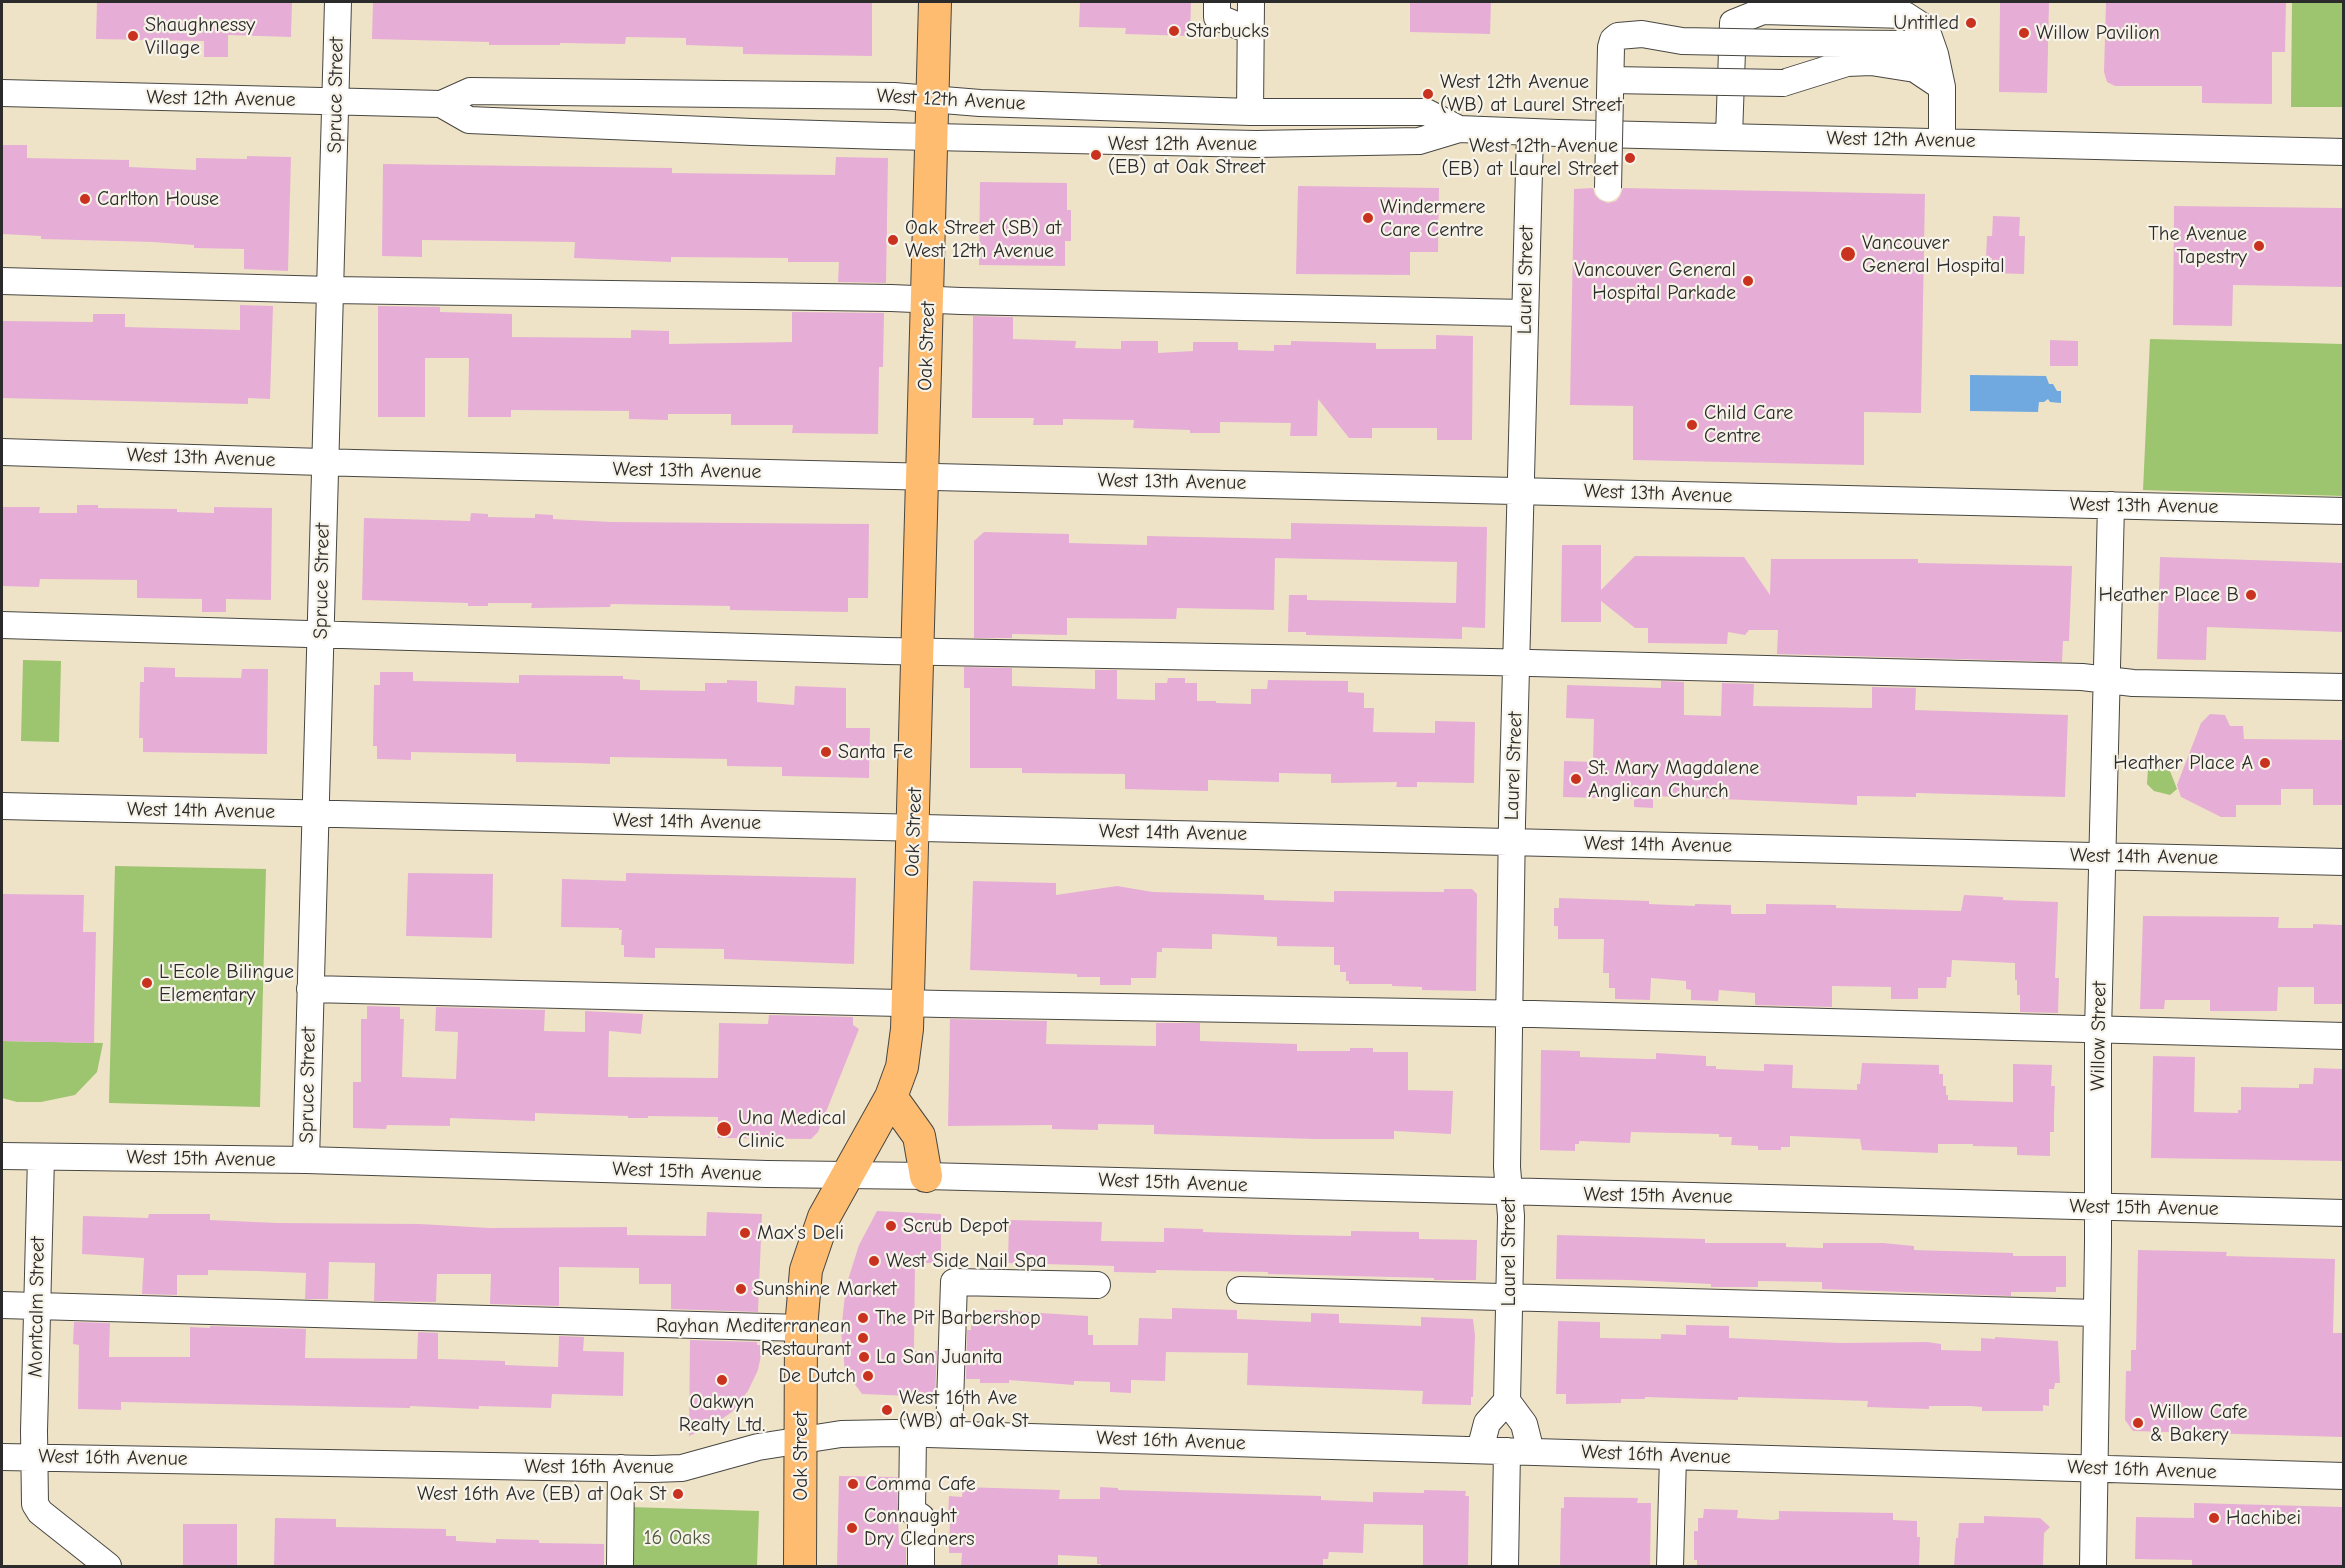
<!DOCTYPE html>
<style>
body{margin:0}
#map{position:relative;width:2345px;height:1568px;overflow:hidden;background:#efe3c7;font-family:"Comic Neue",sans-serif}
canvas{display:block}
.frame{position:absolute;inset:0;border:3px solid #2b2b2b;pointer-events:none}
</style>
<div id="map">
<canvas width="2345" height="1568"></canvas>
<div class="frame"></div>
</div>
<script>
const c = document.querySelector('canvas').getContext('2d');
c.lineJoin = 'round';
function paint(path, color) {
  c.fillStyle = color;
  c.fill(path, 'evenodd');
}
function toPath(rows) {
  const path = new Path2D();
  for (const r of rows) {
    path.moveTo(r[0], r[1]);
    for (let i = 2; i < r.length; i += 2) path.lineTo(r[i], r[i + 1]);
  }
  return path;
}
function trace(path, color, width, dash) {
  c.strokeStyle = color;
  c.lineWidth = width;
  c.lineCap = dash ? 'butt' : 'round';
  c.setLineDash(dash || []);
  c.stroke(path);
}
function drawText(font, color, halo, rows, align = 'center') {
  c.font = font + ' "Comic Neue",sans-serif';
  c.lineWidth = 4.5;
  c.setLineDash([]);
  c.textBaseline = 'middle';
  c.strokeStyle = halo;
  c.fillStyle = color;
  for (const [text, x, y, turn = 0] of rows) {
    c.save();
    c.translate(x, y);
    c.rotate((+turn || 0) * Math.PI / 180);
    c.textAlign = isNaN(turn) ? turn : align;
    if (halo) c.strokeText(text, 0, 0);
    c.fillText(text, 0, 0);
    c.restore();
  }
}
paint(toPath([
 [2292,2,2343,2,2343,107,2291,107],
 [2150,339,2343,344,2343,496,2143,490],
 [23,660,61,661,59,742,21,741],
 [2154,763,2160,763,2170,771,2177,789,2170,795,2154,791,2147,784,2148,768],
 [115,866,266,869,260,1107,109,1103],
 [2,1041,103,1043,97,1072,75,1095,41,1102,17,1102,2,1098],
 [629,1507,759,1511,757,1566,627,1566]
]), '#9dc46f');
paint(toPath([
 [1970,375,2046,376,2049,384,2053,384,2057,391,2061,391,2061,403,2050,402,2048,399,2044,402,2039,402,2038,412,1970,411]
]), '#70a9df');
paint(toPath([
 [97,2,292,2,291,37,228,35,228,57,204,57,204,41,96,39],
 [373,2,872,2,872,56,743,54,743,47,686,45,686,38,626,37,625,44,560,43,560,45,489,45,489,42,372,39],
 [1080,2,1191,2,1190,36,1125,34,1126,28,1079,27],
 [1410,2,1491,2,1490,34,1410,32],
 [2000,2,2049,2,2047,93,1999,92],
 [2106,2,2286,2,2285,52,2272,52,2272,104,2202,103,2202,86,2115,86,2107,82,2104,72],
 [2,145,27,145,27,158,129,160,129,167,196,170,196,158,247,159,247,156,291,157,288,271,244,269,244,249,194,248,194,245,153,242,41,239,41,236,2,234],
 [836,157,888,158,886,283,838,282,839,262,788,262,788,258,671,257,671,262,574,258,575,242,422,240,422,257,382,256,383,164,672,168,672,173,835,175],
 [980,182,1067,183,1067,210,1071,210,1071,241,1065,241,1065,266,979,265],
 [1298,186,1439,188,1438,252,1410,252,1410,275,1296,274],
 [1593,188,1595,195,1600,200,1608,203,1616,201,1620,196,1623,188,1925,194,1921,413,1864,412,1864,465,1633,460,1633,406,1570,405,1574,189],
 [2174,206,2343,208,2343,287,2233,285,2232,326,2173,325],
 [1993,216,2020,217,2019,236,2025,236,2024,274,1991,273,1992,258,1986,258,1987,236,1992,236],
 [240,305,273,306,270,399,248,398,248,404,2,398,2,321,93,322,93,314,125,314,125,327,240,330],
 [378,306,440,307,440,312,512,314,512,337,631,338,631,330,669,331,669,344,792,342,792,312,884,313,883,367,879,367,878,434,792,433,793,425,731,425,731,414,668,414,668,420,629,419,629,411,511,410,511,417,468,417,469,358,425,358,425,417,378,417],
 [973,316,1013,317,1013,339,1076,341,1075,348,1121,349,1121,341,1158,341,1158,353,1193,351,1193,342,1238,342,1238,350,1274,351,1274,345,1291,345,1291,341,1376,343,1376,349,1436,349,1436,335,1473,336,1472,440,1437,440,1437,428,1372,428,1372,438,1349,438,1318,399,1317,436,1290,436,1291,423,1220,422,1220,433,1190,433,1190,430,1133,428,1134,420,1063,419,1063,425,1033,425,1034,418,972,418],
 [2050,340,2078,341,2078,366,2050,366],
 [77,505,98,505,98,508,177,509,177,512,214,513,214,507,272,508,271,600,226,599,226,612,202,612,202,599,137,598,137,580,40,579,39,587,2,586,2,507,40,507,39,513,77,513],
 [471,513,488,514,488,517,535,518,535,514,553,515,553,519,611,522,869,524,868,598,848,598,848,612,730,610,730,606,611,604,610,607,531,608,532,603,488,603,488,606,468,606,468,603,362,600,364,518,470,521],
 [1291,523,1487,527,1485,628,1462,627,1462,639,1306,635,1306,632,1288,632,1289,595,1307,595,1307,600,1456,603,1457,562,1275,558,1274,610,1177,608,1176,619,1067,618,1067,635,1012,634,1012,638,974,638,974,541,984,532,1069,534,1069,543,1147,545,1147,536,1291,539],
 [1562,545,1601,545,1601,590,1635,556,1744,557,1770,595,1771,559,1918,559,1918,563,2072,566,2069,641,2063,641,2062,662,1777,654,1778,630,1749,630,1745,635,1728,632,1727,644,1648,643,1648,628,1635,628,1601,601,1601,622,1561,622],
 [2160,557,2343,563,2343,632,2207,627,2206,660,2157,659],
 [144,667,175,668,175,677,241,678,242,669,268,669,267,754,143,752,143,738,139,738,140,682,144,682],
 [964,667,1012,668,1012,686,1095,689,1095,670,1117,670,1117,699,1155,700,1155,683,1167,683,1168,678,1185,678,1185,683,1197,683,1197,701,1216,701,1216,703,1251,704,1251,689,1267,689,1268,680,1348,681,1348,692,1364,693,1364,708,1374,708,1373,732,1435,733,1435,721,1475,722,1474,783,1417,782,1417,787,1396,787,1397,782,1331,783,1331,774,1279,773,1279,782,1208,780,1208,791,1125,789,1125,774,1022,773,1022,768,970,768,970,688,964,688],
 [380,672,413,672,413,681,519,683,519,675,623,676,623,679,640,680,640,690,705,691,705,683,727,683,727,680,757,681,757,702,794,705,795,686,846,688,846,728,870,728,869,778,782,776,782,767,727,766,727,759,610,757,610,764,579,763,516,762,516,754,411,752,411,760,377,759,377,746,373,746,374,685,380,685],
 [1661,681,1684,682,1684,715,1721,716,1722,683,1754,684,1753,706,1872,708,1872,687,1916,688,1915,710,2068,715,2065,797,1916,793,1916,797,1857,796,1857,805,1653,796,1653,808,1634,807,1634,799,1563,797,1564,761,1593,762,1594,719,1566,718,1567,685,1661,688],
 [2210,714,2225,715,2230,726,2243,726,2244,739,2343,740,2343,805,2313,805,2313,789,2281,789,2281,805,2236,805,2236,817,2221,817,2181,797,2177,785,2201,723],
 [408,873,493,874,492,938,406,936],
 [626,873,856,878,854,964,724,959,724,949,655,948,655,958,624,957,624,945,621,945,622,930,619,930,619,928,561,927,562,879,626,881],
 [973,881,1056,883,1056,895,1117,886,1153,892,1264,895,1264,900,1334,902,1334,891,1444,892,1444,889,1472,889,1477,894,1476,991,1422,990,1422,987,1392,986,1392,984,1349,984,1349,981,1346,981,1346,972,1340,972,1340,965,1334,965,1334,947,1277,946,1277,937,1212,934,1212,949,1162,948,1162,952,1157,952,1156,978,1131,978,1131,985,1100,985,1100,977,1077,977,1077,974,970,970],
 [2,894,84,895,83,932,96,932,94,1043,2,1041],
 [1964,895,2003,897,2003,900,2058,902,2055,978,2059,978,2058,1013,2020,1012,2020,995,2017,995,2017,980,2015,980,2015,963,1952,960,1951,977,1947,977,1946,988,1918,988,1918,999,1891,999,1891,987,1832,986,1832,1007,1755,1005,1755,993,1719,990,1718,1001,1691,1000,1691,990,1686,989,1686,981,1651,978,1650,1000,1615,999,1615,988,1609,988,1609,973,1603,973,1604,939,1558,939,1558,926,1554,926,1554,908,1559,908,1559,898,1649,901,1649,904,1695,906,1695,904,1731,905,1731,914,1766,914,1766,904,1836,905,1836,908,1961,911],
 [2143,916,2279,917,2278,928,2313,928,2313,924,2343,925,2343,1004,2314,1004,2314,987,2278,987,2277,1011,2210,1011,2210,1000,2165,1000,2164,1009,2140,1009],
 [367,1006,400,1007,400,1019,404,1019,402,1077,456,1079,458,1032,435,1031,436,1007,545,1010,544,1031,585,1032,585,1011,643,1014,641,1034,609,1031,608,1077,718,1078,719,1023,768,1024,769,1015,853,1017,853,1025,859,1029,818,1132,811,1139,718,1138,718,1117,648,1116,648,1118,628,1118,628,1116,535,1113,535,1121,450,1118,450,1126,387,1125,386,1129,353,1128,353,1082,361,1082,361,1019,367,1019],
 [950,1019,1047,1021,1046,1044,1156,1046,1156,1023,1200,1023,1200,1041,1297,1044,1297,1051,1350,1051,1350,1048,1373,1048,1373,1052,1408,1052,1408,1090,1453,1091,1451,1134,1394,1131,1394,1139,1315,1139,1154,1134,1154,1125,1098,1124,1098,1130,1052,1129,1052,1125,948,1126],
 [1541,1050,1580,1051,1580,1057,1648,1059,1656,1059,1656,1053,1706,1056,1706,1066,1716,1066,1716,1069,1764,1071,1764,1064,1793,1065,1792,1088,1857,1090,1857,1084,1860,1084,1862,1063,1939,1065,1939,1074,1943,1074,1943,1086,1946,1086,1946,1095,1948,1095,1948,1100,2013,1102,2013,1064,2052,1065,2051,1086,2055,1086,2054,1116,2054,1132,2050,1132,2050,1156,2017,1155,2017,1147,1973,1146,1973,1144,1938,1144,1938,1153,1862,1150,1860,1139,1790,1136,1790,1147,1781,1147,1781,1150,1758,1150,1758,1146,1731,1145,1732,1137,1719,1137,1719,1134,1631,1132,1630,1143,1579,1141,1579,1144,1575,1144,1575,1151,1540,1150],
 [2153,1056,2195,1057,2194,1112,2238,1113,2238,1110,2241,1110,2241,1087,2299,1088,2299,1084,2313,1084,2314,1068,2343,1069,2343,1161,2151,1158],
 [877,1211,941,1214,941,1263,915,1263,914,1351,937,1351,935,1397,862,1394,845,1371,841,1331,846,1286,859,1245],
 [707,1212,762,1214,758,1312,671,1309,671,1284,639,1284,639,1268,559,1267,559,1306,490,1304,491,1274,437,1274,436,1302,374,1301,375,1263,329,1262,328,1299,305,1299,306,1273,257,1271,208,1270,208,1275,177,1275,177,1295,142,1294,144,1258,82,1254,83,1216,148,1218,149,1214,210,1214,210,1220,277,1223,420,1224,489,1228,627,1227,627,1235,706,1236],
 [1009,1220,1102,1222,1101,1241,1164,1242,1164,1228,1203,1229,1203,1232,1297,1235,1351,1236,1351,1231,1419,1232,1419,1239,1477,1240,1476,1280,1434,1280,1434,1278,1268,1274,1268,1272,1156,1270,1156,1273,1114,1272,1114,1266,1008,1263],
 [1557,1235,1705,1239,1705,1243,1786,1243,1786,1247,1823,1248,1823,1243,1883,1243,1914,1246,1914,1250,2013,1253,2013,1256,2066,1256,2066,1287,2056,1287,2056,1292,2011,1292,2011,1296,1822,1289,1822,1282,1758,1281,1758,1287,1711,1287,1711,1284,1630,1280,1556,1279],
 [2138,1250,2227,1252,2226,1256,2335,1259,2333,1333,2343,1333,2343,1437,2133,1431,2125,1420,2126,1371,2131,1371,2131,1350,2136,1350],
 [1172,1308,1237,1310,1237,1319,1311,1322,1311,1313,1339,1314,1339,1323,1421,1326,1421,1317,1473,1319,1475,1335,1473,1397,1471,1397,1471,1405,1422,1404,1423,1391,1247,1385,1248,1353,1166,1352,1165,1381,1131,1380,1131,1393,1110,1392,1110,1382,1074,1381,1074,1385,1009,1380,1009,1383,980,1383,980,1379,966,1379,967,1330,971,1330,971,1313,994,1314,994,1310,1088,1316,1088,1335,1093,1335,1093,1345,1138,1345,1139,1318,1172,1319],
 [1558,1321,1600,1322,1600,1338,1661,1339,1661,1334,1686,1335,1686,1325,1729,1326,1729,1338,1840,1343,1927,1342,1941,1344,1941,1350,1981,1351,1981,1338,1995,1339,1995,1337,2058,1341,2060,1383,2055,1383,2054,1389,2049,1389,2049,1406,2043,1405,2043,1411,1982,1411,1982,1407,1971,1406,1929,1406,1929,1409,1867,1407,1868,1401,1738,1397,1738,1400,1645,1397,1645,1399,1621,1399,1621,1403,1566,1404,1566,1394,1556,1394],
 [74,1322,110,1323,109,1357,190,1357,190,1327,210,1328,210,1326,306,1329,305,1358,417,1359,418,1332,438,1333,438,1359,505,1361,505,1365,558,1367,559,1336,584,1337,583,1351,624,1352,623,1396,552,1394,551,1408,479,1406,479,1409,410,1406,410,1408,361,1407,121,1402,121,1410,78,1409,79,1345,73,1344],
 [690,1340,757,1342,757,1345,763,1345,758,1370,748,1391,732,1412,713,1425,689,1436],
 [839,1476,897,1477,899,1545,906,1546,906,1566,837,1566],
 [963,1487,1060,1490,1059,1499,1100,1499,1100,1487,1118,1488,1118,1490,1321,1496,1321,1500,1373,1502,1373,1492,1424,1493,1424,1490,1466,1491,1465,1496,1469,1496,1468,1566,1423,1566,1423,1525,1364,1524,1363,1553,1329,1552,1328,1559,1323,1559,1323,1566,1101,1566,1101,1564,1097,1564,1097,1557,1058,1555,1058,1566,961,1566,962,1553,949,1553,950,1518,948,1518,949,1496,962,1497],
 [1564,1497,1638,1498,1637,1503,1651,1503,1650,1566,1560,1566,1561,1508,1564,1508],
 [2194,1503,2343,1507,2343,1566,2192,1566,2192,1560,2135,1559,2136,1517,2194,1518],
 [1704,1509,1738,1510,1737,1518,1773,1520,1779,1519,1779,1511,1893,1513,1893,1520,1917,1521,1917,1537,1920,1537,1919,1566,1697,1566,1697,1560,1694,1560,1694,1531,1698,1531,1698,1518,1703,1518],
 [1984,1516,2040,1518,2050,1527,2044,1533,2043,1566,1954,1566,1956,1538,1958,1538,1959,1523,1984,1523],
 [275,1518,336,1519,336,1527,446,1529,446,1536,456,1536,456,1541,496,1543,496,1539,539,1540,539,1543,604,1544,604,1566,274,1566],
 [183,1524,237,1524,237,1566,183,1566]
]), '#e6aed6');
const minor = toPath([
 [1217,2,1217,17,1251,31],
 [1783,43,1908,44,1923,47,1935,54,1942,87,1942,141],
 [1783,83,1847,63,1871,62,1915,69,1942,87],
 [2,93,441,104,470,91,894,96,980,103,1250,112,1426,112,1459,129],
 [441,104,469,120,752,132,886,136,1256,144,1419,141,1459,129,1558,133,2344,152],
 [1250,112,1251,2],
 [1729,136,1733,23,1763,11,1905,15,1922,26,1928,34,1935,54],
 [2,281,331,290,891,298,961,301,1525,313],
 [2,452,354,463,2344,511],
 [2,625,886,651,1491,662,2082,677,2133,683,2344,687],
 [2,806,2344,862],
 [310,989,942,1004,1533,1014,2344,1036],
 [2,1156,306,1160,767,1174,926,1176,2344,1213],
 [41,1157,34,1431,35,1504,40,1512,108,1566],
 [306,1160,338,2],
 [1240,1290,2097,1313],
 [2,1305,801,1328],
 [1507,1401,1524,1424,1531,1452],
 [913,1433,912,1511,921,1517,921,1566],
 [949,1434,954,1282,1097,1285],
 [1480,1450,1487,1423,1507,1401,1511,1216,1507,1167,1512,822,1530,132],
 [2,1457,653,1469,682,1468,758,1447,841,1434,894,1433,2344,1476],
 [620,1566,621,1468],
 [1505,1566,1507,1451],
 [1670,1566,1673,1456],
 [2093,1566,2098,1242,2098,1031,2111,505]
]);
const major = toPath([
 [891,1097,919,1136,926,1176],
 [800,1566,801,1328,806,1270,824,1217,891,1097,902,1067,907,1029,935,2]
]);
trace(minor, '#484742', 28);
trace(major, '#484742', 34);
trace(minor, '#fff', 26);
trace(major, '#febc70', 32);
const minorBridge = toPath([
 [1611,80,1783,83],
 [1608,188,1611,47,1613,40,1618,36,1642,34,1682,41,1783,43]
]);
trace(minorBridge, '#484742', 28, []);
trace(minorBridge, '#fff', 26);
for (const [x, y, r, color] of [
 [1971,23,6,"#c8321e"],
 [1174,31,6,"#c8321e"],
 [2024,33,6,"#c8321e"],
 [133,36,6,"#c8321e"],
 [1428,94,6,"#c8321e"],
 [1096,155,6,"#c8321e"],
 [1630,158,6,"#c8321e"],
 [85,199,6,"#c8321e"],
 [1368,218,6,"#c8321e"],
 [893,240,6,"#c8321e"],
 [2259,246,6,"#c8321e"],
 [1848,254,8,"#c8321e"],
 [1748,281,6,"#c8321e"],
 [1692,425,6,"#c8321e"],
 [2251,595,6,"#c8321e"],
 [826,752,6,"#c8321e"],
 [2265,763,6,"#c8321e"],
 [1576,779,6,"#c8321e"],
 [147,983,6,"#c8321e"],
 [724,1129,8,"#c8321e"],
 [891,1226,6,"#c8321e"],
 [745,1233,6,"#c8321e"],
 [874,1261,6,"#c8321e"],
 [741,1289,6,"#c8321e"],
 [863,1318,6,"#c8321e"],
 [863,1338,6,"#c8321e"],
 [864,1357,6,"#c8321e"],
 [868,1376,6,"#c8321e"],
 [722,1380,6,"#c8321e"],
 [887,1410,6,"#c8321e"],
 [2138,1423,6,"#c8321e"],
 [853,1484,6,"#c8321e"],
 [678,1494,6,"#c8321e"],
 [2214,1518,6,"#c8321e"],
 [852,1528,6,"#c8321e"]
]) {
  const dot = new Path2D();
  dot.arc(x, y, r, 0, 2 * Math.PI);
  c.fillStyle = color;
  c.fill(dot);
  trace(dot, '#f7f3e8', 2);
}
drawText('20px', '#2b2b2b', '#f7f3e8', [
 ["Untitled",1959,23,"right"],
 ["Shaughnessy",145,25],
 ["Village",145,48],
 ["Starbucks",1186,31],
 ["Willow Pavilion",2036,33],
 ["West 12th Avenue",1440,82],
 ["(WB) at Laurel Street",1440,105],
 ["West 12th Avenue",1108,144],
 ["(EB) at Oak Street",1108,167],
 ["West 12th Avenue",1618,146,"right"],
 ["(EB) at Laurel Street",1618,169,"right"],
 ["Carlton House",97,199],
 ["Windermere",1380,207],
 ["Care Centre",1380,230],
 ["Oak Street (SB) at",905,228],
 ["West 12th Avenue",905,251],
 ["The Avenue",2247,234,"right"],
 ["Tapestry",2247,257,"right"],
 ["Vancouver",1862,243],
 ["General Hospital",1862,266],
 ["Vancouver General",1736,270,"right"],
 ["Hospital Parkade",1736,293,"right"],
 ["Child Care",1704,413],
 ["Centre",1704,436],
 ["Heather Place B",2239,595,"right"],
 ["Santa Fe",838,752],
 ["Heather Place A",2253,763,"right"],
 ["St. Mary Magdalene",1588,768],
 ["Anglican Church",1588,791],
 ["L'Ecole Bilingue",159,972],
 ["Elementary",159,995],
 ["Una Medical",738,1118],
 ["Clinic",738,1141],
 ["Scrub Depot",903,1226],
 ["Max's Deli",757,1233],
 ["West Side Nail Spa",886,1261],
 ["Sunshine Market",753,1289],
 ["The Pit Barbershop",875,1318],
 ["Rayhan Mediterranean",851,1326,"right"],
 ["Restaurant",851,1349,"right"],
 ["La San Juanita",876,1357],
 ["De Dutch",856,1376,"right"],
 ["West 16th Ave",899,1398],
 ["(WB) at Oak St",899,1421],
 ["Oakwyn",722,1402,"center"],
 ["Realty Ltd.",722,1425,"center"],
 ["Willow Cafe",2150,1412],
 ["& Bakery",2150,1435],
 ["Comma Cafe",865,1484],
 ["West 16th Ave (EB) at Oak St",666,1494,"right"],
 ["Connaught",864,1516],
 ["Dry Cleaners",864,1539],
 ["Hachibei",2226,1518]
], 'left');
drawText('20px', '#2b2b2b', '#f7f3e8', [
 ["Spruce Street",336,95,-89],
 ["West 12th Avenue",221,99,1],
 ["West 12th Avenue",951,100,3],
 ["West 12th Avenue",1901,140,1],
 ["Laurel Street",1526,280,-89],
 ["Oak Street",927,346,-88],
 ["West 13th Avenue",201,458,2],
 ["West 13th Avenue",687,471,1],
 ["West 13th Avenue",1172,482,1],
 ["West 13th Avenue",1658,494,2],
 ["West 13th Avenue",2144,506,1],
 ["Spruce Street",322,581,-89],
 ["Laurel Street",1514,766,-88],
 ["West 14th Avenue",201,811,1],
 ["West 14th Avenue",687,822,1],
 ["Oak Street",914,832,-88],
 ["West 14th Avenue",1173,833,1],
 ["West 14th Avenue",1658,845,1],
 ["West 14th Avenue",2144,857,1],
 ["Willow Street",2099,1036,-89],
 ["Spruce Street",308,1085,-89],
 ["West 15th Avenue",201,1159,1],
 ["West 15th Avenue",687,1172,2],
 ["West 15th Avenue",1173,1183,2],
 ["West 15th Avenue",1658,1196,1],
 ["West 15th Avenue",2144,1208,1],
 ["Laurel Street",1509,1252,-90],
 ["Montcalm Street",37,1307,-89],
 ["West 16th Avenue",1171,1441,2],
 ["West 16th Avenue",1656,1455,2],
 ["Oak Street",801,1456,-90],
 ["West 16th Avenue",113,1458,1],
 ["West 16th Avenue",599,1467],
 ["West 16th Avenue",2142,1470,2]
]);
drawText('20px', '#4d593f', '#f7f3e8', [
 ["16 Oaks",677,1538]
]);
</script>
